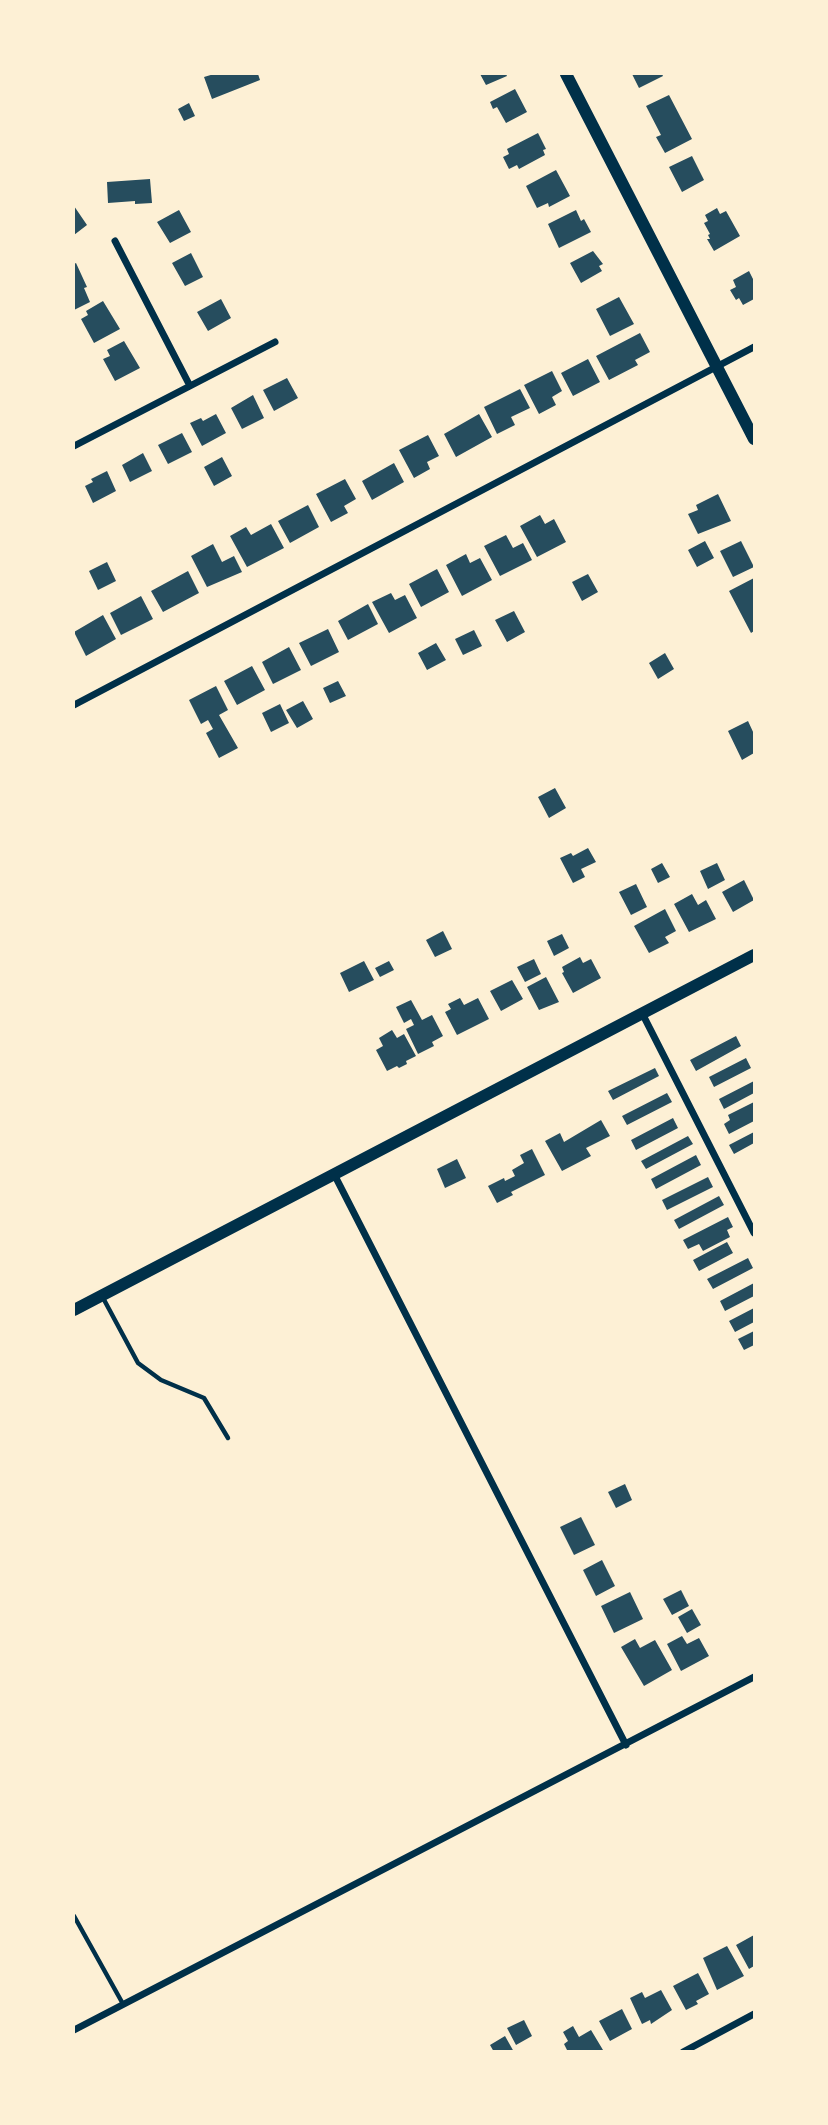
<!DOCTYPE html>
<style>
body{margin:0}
#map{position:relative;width:828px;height:2125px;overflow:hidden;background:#fdf0d5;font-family:Karla,sans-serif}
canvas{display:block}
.frame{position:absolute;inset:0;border:75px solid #fdf0d5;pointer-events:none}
</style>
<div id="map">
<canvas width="828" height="2125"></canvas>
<div class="frame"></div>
</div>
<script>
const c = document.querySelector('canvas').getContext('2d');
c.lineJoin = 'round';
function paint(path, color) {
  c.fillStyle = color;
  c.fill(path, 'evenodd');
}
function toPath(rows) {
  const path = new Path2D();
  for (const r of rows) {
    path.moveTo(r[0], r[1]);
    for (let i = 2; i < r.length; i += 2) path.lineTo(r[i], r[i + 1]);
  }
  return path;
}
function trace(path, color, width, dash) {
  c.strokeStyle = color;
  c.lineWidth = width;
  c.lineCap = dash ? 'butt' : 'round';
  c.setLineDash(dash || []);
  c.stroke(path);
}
paint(toPath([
 [214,74,258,74,260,80,212,99,204,77],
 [480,74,506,74,507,76,486,85],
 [632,74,662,74,663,76,639,88],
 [515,89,527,112,506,123,497,107,493,109,490,102],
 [669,95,692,139,665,153,656,137,661,135,646,106],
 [189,103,195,116,184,121,178,109],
 [538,133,546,149,543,150,545,155,519,169,517,165,509,169,503,157,509,154,507,149],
 [692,156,704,180,682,192,669,167],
 [556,170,570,196,549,207,548,203,537,208,526,186],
 [150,179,152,203,135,204,135,201,108,203,107,182],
 [74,206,87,225,74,235],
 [717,208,720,214,726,211,740,236,714,251,707,239,710,239,708,235,710,234,704,223,708,221,705,215],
 [179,210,191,232,170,243,157,222],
 [576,210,581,221,584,219,591,232,559,248,548,224],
 [593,251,603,264,599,266,602,271,581,283,570,263],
 [191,253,203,277,185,286,172,263],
 [76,263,87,287,84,288,90,302,74,310,74,264],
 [749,271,754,281,754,299,743,305,739,298,736,300,730,290,736,287,733,280],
 [619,297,634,324,610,336,596,309],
 [221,299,231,318,208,331,197,312],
 [103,301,120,329,94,343,81,319,88,315,86,311],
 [640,333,650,352,635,360,638,365,609,380,596,356],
 [124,341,140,368,115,381,103,359,110,356,107,350],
 [588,359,600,382,573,396,561,373],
 [552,371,562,391,552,397,556,405,539,414,524,385],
 [287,378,298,398,274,411,263,390],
 [520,389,530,408,511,417,515,425,497,434,484,407],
 [253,395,264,418,242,429,231,408],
 [216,414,226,433,202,446,190,423,201,418,203,421],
 [479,414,492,437,456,457,444,434],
 [182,433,192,452,168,464,158,445],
 [428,435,439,456,427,462,430,469,414,478,399,450],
 [143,453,152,471,130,482,122,465],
 [222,457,232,476,214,486,204,467],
 [394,463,404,482,372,500,362,481],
 [107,471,116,491,93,503,85,486,93,482,91,479],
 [345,479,356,499,344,506,348,513,331,522,316,494],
 [718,494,731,521,698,534,688,514,698,510,696,505],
 [308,505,319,527,290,543,278,521],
 [540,515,545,524,554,519,566,542,537,557,520,526],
 [271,524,284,548,247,567,230,536,246,527,251,535],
 [506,535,513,548,523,543,532,560,500,576,484,546],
 [705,541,714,558,697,567,688,550],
 [741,541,754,567,733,577,720,551],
 [213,544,222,562,234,556,242,572,207,587,191,556],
 [466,554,470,563,480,558,492,580,462,596,446,565],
 [107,562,116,581,98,590,89,571],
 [437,569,449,592,421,607,409,584],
 [188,571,199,593,163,612,151,591],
 [588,574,598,592,582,601,572,582],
 [754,578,754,631,751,633,729,591],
 [391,593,395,600,405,595,417,618,389,633,372,602],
 [141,596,153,619,121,635,110,613],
 [368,604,378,624,348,640,338,621],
 [514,611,525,632,507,642,495,620],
 [103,615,116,639,86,656,74,632],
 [328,629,339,652,311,666,299,643],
 [474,630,482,646,463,655,455,639],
 [436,643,446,660,427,670,418,653],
 [289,647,301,670,273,684,262,662],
 [665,653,674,669,658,679,649,663],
 [252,666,265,690,237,705,224,681],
 [338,681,346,696,330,703,323,688],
 [216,686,228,710,219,715,238,748,219,758,206,733,213,729,208,720,201,724,189,700],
 [303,701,313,719,297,728,286,710],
 [280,704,289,723,271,732,262,713],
 [748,721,754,734,754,753,742,760,728,731],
 [555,788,566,808,549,818,538,797],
 [588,848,596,862,581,869,585,877,573,883,560,858,571,853,573,856],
 [662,863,670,877,658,883,651,869],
 [717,863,725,880,708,889,700,871],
 [744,880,754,900,733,912,722,892],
 [636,884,647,907,631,915,619,892],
 [692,894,698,905,706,900,716,919,689,932,674,904],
 [665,909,676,931,665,937,669,943,649,953,634,926],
 [443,931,452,949,435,957,426,940],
 [562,934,569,948,554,956,547,941],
 [580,957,583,963,591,959,601,978,573,993,562,973,564,972,562,967],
 [534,959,541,974,525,982,517,967],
 [364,961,374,980,349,992,340,973],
 [389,961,394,970,380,977,375,968],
 [546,977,559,1002,539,1010,527,987],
 [512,980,523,999,501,1011,490,991],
 [460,998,464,1005,478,998,489,1019,457,1035,445,1012,451,1009,448,1004],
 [411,1000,422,1020,432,1015,443,1036,432,1042,434,1046,418,1054,406,1029,414,1025,411,1019,404,1023,396,1007],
 [392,1030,397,1038,404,1034,416,1056,406,1061,407,1064,399,1068,397,1066,387,1071,376,1050,383,1046,379,1038],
 [736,1036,741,1046,696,1071,690,1060],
 [746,1058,751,1068,714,1087,709,1077],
 [655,1068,659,1076,613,1100,608,1091],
 [754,1081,754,1093,724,1109,719,1099],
 [667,1093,672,1102,627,1125,622,1116],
 [754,1102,754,1121,729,1134,724,1124,730,1120,728,1115],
 [673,1118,678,1128,636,1150,631,1140],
 [601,1120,610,1136,586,1148,591,1156,562,1171,545,1141,560,1133,564,1142],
 [754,1132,754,1143,734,1154,729,1145],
 [688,1136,693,1144,646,1169,641,1161],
 [532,1149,545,1175,511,1192,513,1195,497,1203,488,1186,504,1178,505,1181,515,1176,512,1170,524,1163,520,1155],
 [696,1155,701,1165,656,1189,651,1179],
 [457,1159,466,1178,445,1188,437,1169],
 [708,1177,713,1187,667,1210,662,1200],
 [719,1196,724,1205,679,1229,674,1220],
 [728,1217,733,1227,727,1230,730,1237,703,1251,699,1244,688,1249,683,1240],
 [727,1242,733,1253,699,1271,693,1260],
 [748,1258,753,1268,713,1289,707,1279],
 [754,1283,754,1296,725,1311,720,1301],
 [754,1308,754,1322,735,1332,729,1321],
 [754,1331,754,1345,744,1350,738,1339],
 [625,1484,632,1500,616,1508,608,1492],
 [581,1517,595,1545,574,1555,560,1527],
 [602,1560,615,1586,596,1596,583,1570],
 [681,1590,689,1606,672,1615,663,1599],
 [630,1592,643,1619,614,1633,601,1606],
 [692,1609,701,1625,687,1633,678,1617],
 [682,1636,687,1644,699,1638,709,1656,681,1671,667,1644],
 [635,1639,640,1648,655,1640,672,1670,644,1686,621,1647],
 [754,1935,754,1966,749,1969,736,1945],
 [727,1946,744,1976,717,1990,703,1958],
 [698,1973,709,1994,696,2001,698,2004,686,2010,673,1986],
 [661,1990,672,2010,651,2024,650,2020,642,2024,630,1998,642,1992,645,1998],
 [622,2009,632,2029,610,2041,599,2021],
 [524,2020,532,2036,516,2045,507,2028],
 [573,2026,579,2037,591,2030,603,2050,568,2052,564,2044,568,2041,563,2032],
 [505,2036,514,2052,494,2052,490,2045]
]), '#264d5e');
trace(toPath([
 [102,1296,138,1363,161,1380,204,1398,228,1438],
 [74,1916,123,2004]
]), '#003049', 4.5);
trace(toPath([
 [115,241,190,386],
 [74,446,275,342],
 [74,705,754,347],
 [642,1013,754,1233],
 [334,1174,626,1745],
 [74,2030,754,1677],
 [683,2052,754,2014]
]), '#003049', 7);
trace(toPath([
 [566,74,754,439]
]), '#003049', 12);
trace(toPath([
 [74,1310,754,955]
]), '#003049', 12);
</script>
